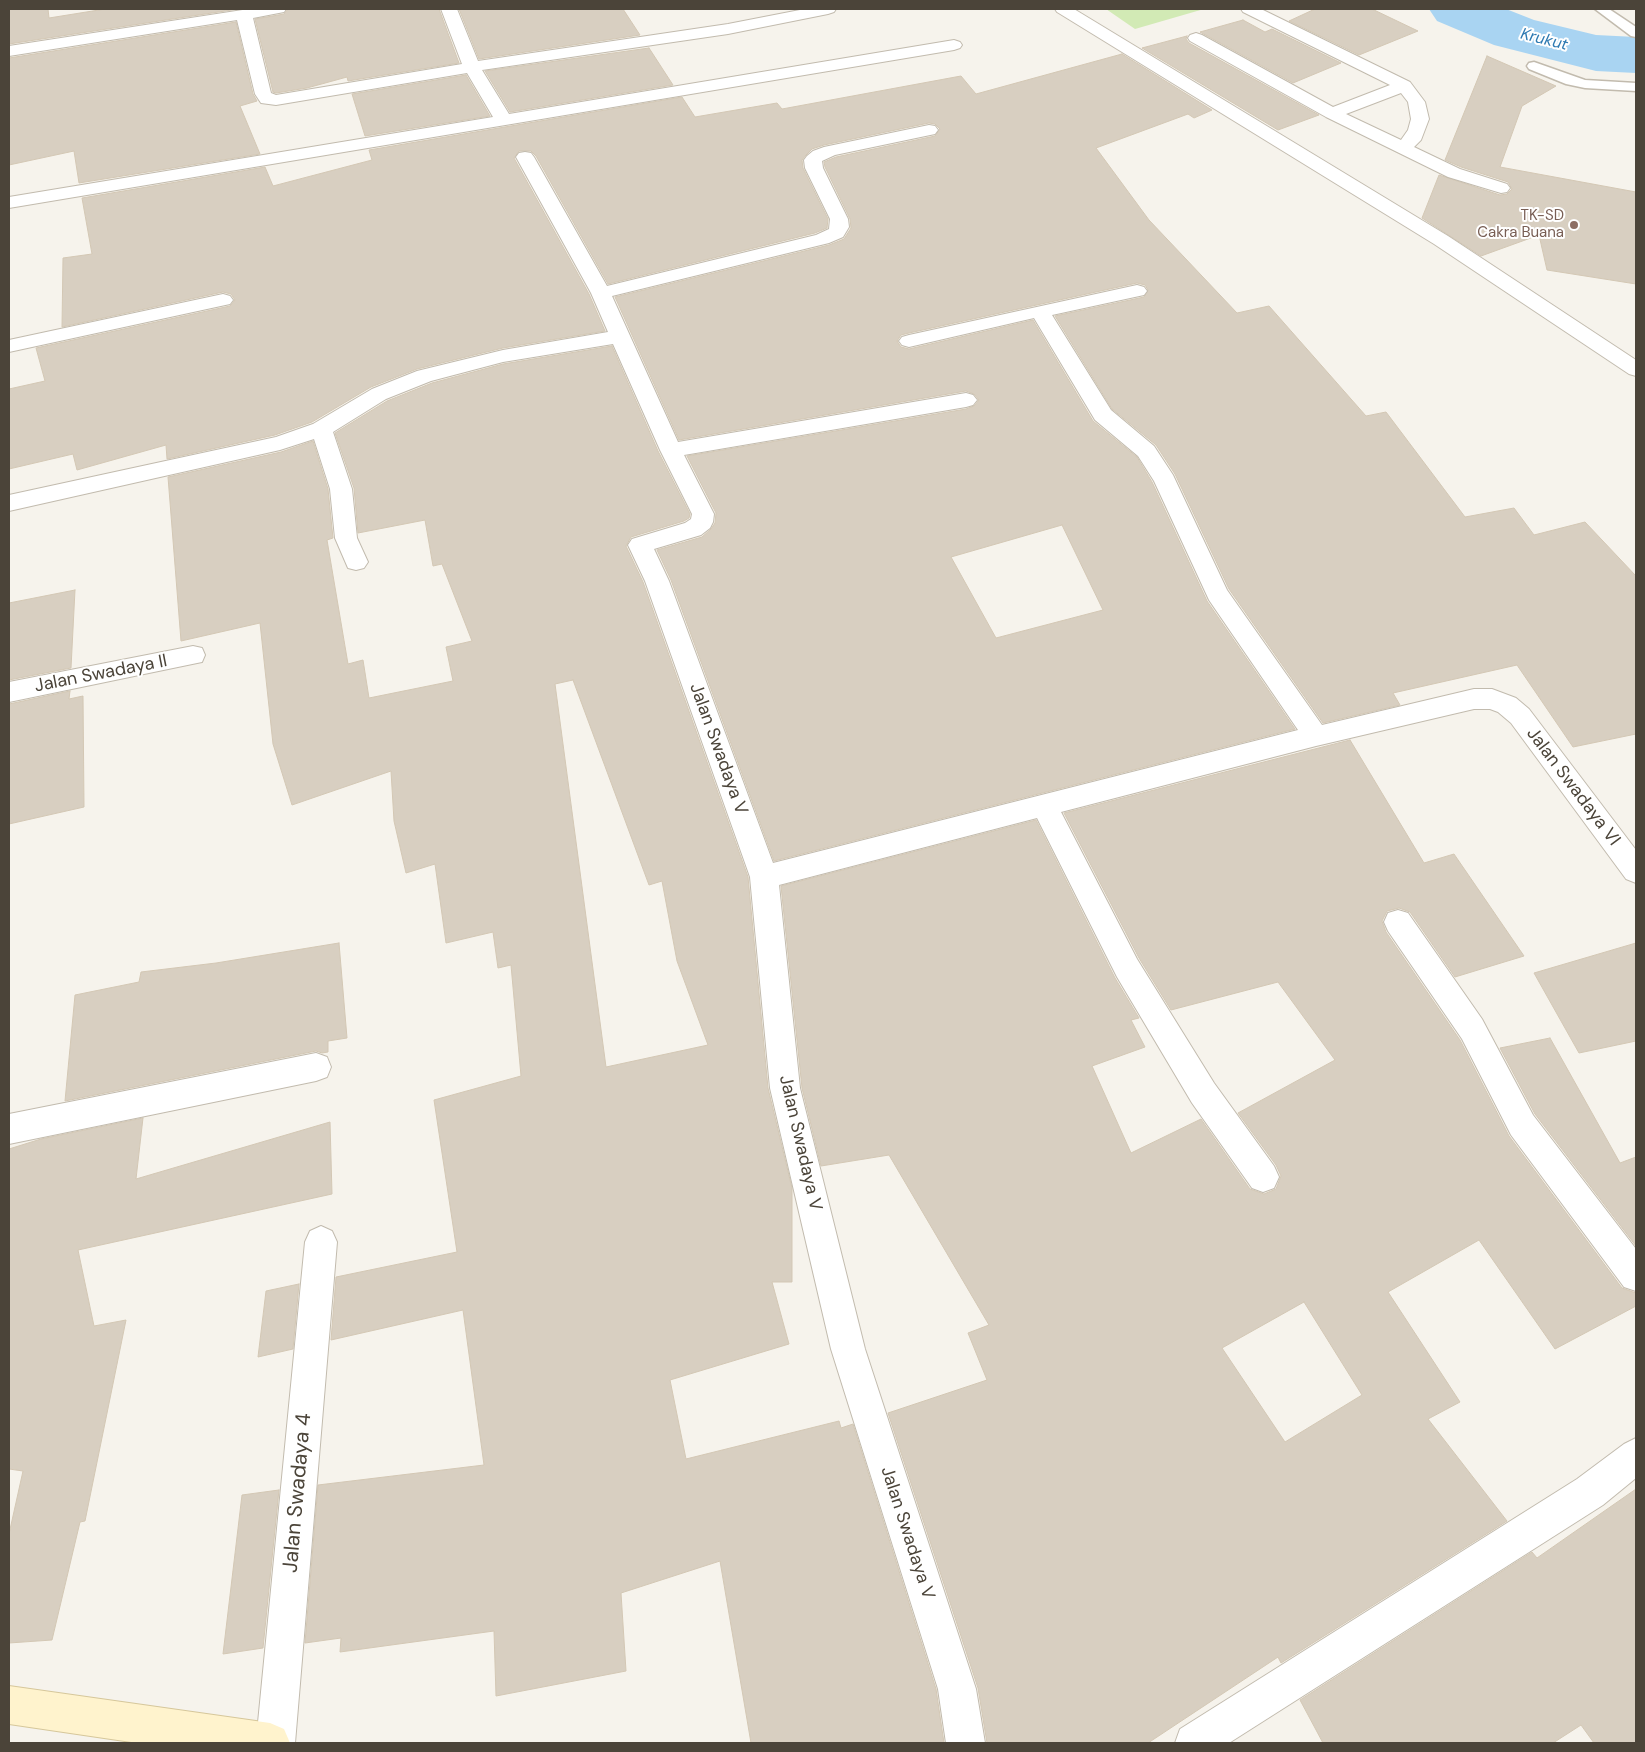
<!DOCTYPE html>
<style>
body{margin:0}
#map{position:relative;width:1645px;height:1752px;overflow:hidden;background:#f6f3ec;font-family:"DM Sans",sans-serif}
canvas{display:block}
.frame{position:absolute;inset:0;border:10px solid #4b4439;pointer-events:none}
</style>
<div id="map">
<canvas width="1645" height="1752"></canvas>
<div class="frame"></div>
</div>
<script>
const c = document.querySelector('canvas').getContext('2d');
c.lineJoin = 'round';
function paint(path, color) {
  c.fillStyle = color;
  c.fill(path, 'evenodd');
}
function toPath(rows) {
  const path = new Path2D();
  for (const r of rows) {
    path.moveTo(r[0], r[1]);
    for (let i = 2; i < r.length; i += 2) path.lineTo(r[i], r[i + 1]);
  }
  return path;
}
function trace(path, color, width, dash) {
  c.strokeStyle = color;
  c.lineWidth = width;
  c.lineCap = dash ? 'butt' : 'round';
  c.setLineDash(dash || []);
  c.stroke(path);
}
function drawText(font, color, halo, rows, align = 'center') {
  c.font = font + ' "DM Sans",sans-serif';
  c.lineWidth = 4;
  c.setLineDash([]);
  c.textBaseline = 'middle';
  c.strokeStyle = halo;
  c.fillStyle = color;
  for (const [text, x, y, turn = 0] of rows) {
    c.save();
    c.translate(x, y);
    c.rotate((+turn || 0) * Math.PI / 180);
    c.textAlign = isNaN(turn) ? turn : align;
    if (halo) c.strokeText(text, 0, 0);
    c.fillText(text, 0, 0);
    c.restore();
  }
}
paint(toPath([
 [1106,9,1204,9,1135,29]
]), '#d2eab5');
paint(toPath([
 [1429,9,1506,9,1534,20,1596,35,1636,37,1636,73,1596,71,1494,45,1437,21,1429,9]
]), '#a9d4f2');
const building = toPath([
 [9,9,48,9,49,18,105,9,238,9,9,44,9,9],
 [288,9,439,9,459,63,348,81,347,77,307,88,276,93,273,92,255,19,284,14,288,9],
 [459,9,623,9,640,35,479,59,459,9],
 [1315,9,1372,9,1418,31,1359,55,1289,21,1315,9],
 [1243,20,1265,32,1272,29,1341,63,1293,83,1200,32,1243,20],
 [236,22,253,94,257,101,240,106,260,154,79,183,74,151,9,165,9,58,236,22],
 [1187,36,1186,39,1189,43,1319,115,1278,130,1142,48,1187,36],
 [649,48,673,85,510,112,485,71,649,48],
 [1122,54,1212,110,1194,118,1188,114,1096,148,1149,220,1237,313,1269,306,1366,416,1386,412,1465,517,1514,508,1534,535,1585,522,1636,576,1636,734,1573,747,1517,665,1393,693,1400,705,1323,723,1229,589,1175,474,1156,445,1112,409,1055,316,1144,297,1148,290,1145,285,1137,283,909,333,901,335,897,341,901,347,909,349,1033,320,1093,421,1137,457,1152,482,1207,601,1295,729,774,861,671,580,657,550,702,537,711,529,715,523,716,513,687,456,966,409,974,406,979,400,974,394,966,391,679,440,615,297,829,245,844,239,851,228,850,219,825,167,824,162,836,157,935,136,940,129,935,124,929,123,824,145,812,149,806,155,802,160,803,168,828,219,827,228,815,233,608,284,536,156,531,151,519,151,514,158,589,294,605,331,503,348,417,369,371,387,312,422,275,435,167,459,166,445,77,470,73,454,9,469,9,389,45,381,36,348,230,306,235,300,231,294,223,292,62,327,63,258,92,254,82,198,265,167,273,186,372,160,369,150,682,97,695,117,777,103,782,109,961,76,976,94,1122,54],
 [1062,525,1103,610,996,638,951,557,1062,525],
 [1487,56,1556,86,1522,106,1500,167,1636,192,1636,284,1547,270,1539,235,1481,256,1422,218,1439,175,1500,195,1507,194,1512,189,1508,182,1461,167,1445,160,1487,56],
 [466,75,490,116,365,136,352,94,466,75],
 [612,346,658,451,690,514,689,518,684,521,631,537,626,546,643,582,748,877,768,1088,792,1188,792,1282,772,1282,789,1344,670,1380,686,1459,839,1421,841,1428,853,1424,936,1689,944,1743,751,1743,720,1561,621,1593,626,1671,496,1696,494,1631,340,1652,341,1638,305,1643,318,1485,484,1465,463,1310,331,1340,336,1277,457,1252,434,1100,521,1076,511,965,498,968,493,932,446,943,435,864,406,873,394,821,391,771,292,805,273,744,260,623,181,641,168,477,281,452,313,441,328,489,333,538,327,540,348,664,363,660,369,698,453,681,446,647,472,641,442,564,433,566,425,520,358,533,354,488,335,433,387,401,432,383,503,364,612,346],
 [573,680,649,885,662,881,677,961,708,1045,606,1067,555,684,573,680],
 [75,590,71,668,9,680,9,603,75,590],
 [70,691,69,699,83,696,84,807,9,824,9,704,70,691],
 [1350,740,1424,863,1454,854,1524,956,1455,977,1410,912,1399,908,1387,911,1382,921,1386,932,1460,1040,1509,1136,1622,1288,1636,1293,1636,1306,1555,1349,1479,1240,1388,1292,1460,1402,1428,1419,1507,1521,1281,1663,1278,1657,1148,1743,987,1743,978,1688,888,1413,987,1380,968,1333,989,1325,889,1155,821,1166,802,1088,781,886,1036,820,1115,978,1139,1018,1131,1020,1145,1047,1092,1066,1131,1153,1201,1119,1250,1189,1264,1194,1276,1189,1281,1176,1276,1165,1238,1113,1335,1060,1278,982,1171,1010,1139,958,1064,813,1350,740],
 [1304,1302,1362,1395,1285,1442,1222,1348,1304,1302],
 [339,943,347,1038,328,1041,328,1052,322,1053,316,1051,65,1101,75,995,139,982,141,972,216,963,339,943],
 [1636,943,1636,1041,1579,1053,1534,973,1636,943],
 [1550,1038,1620,1163,1636,1157,1636,1246,1535,1114,1500,1048,1550,1038],
 [143,1118,136,1179,330,1122,332,1194,78,1250,94,1326,126,1320,85,1521,80,1522,52,1640,9,1643,9,1534,23,1471,9,1469,9,1149,41,1139,143,1118],
 [299,1284,293,1349,258,1357,266,1291,299,1284],
 [1636,1489,1636,1743,1594,1743,1581,1725,1553,1743,1323,1743,1300,1700,1532,1552,1537,1558,1636,1489],
 [279,1490,263,1648,223,1654,242,1495,279,1490]
]);
paint(building, '#d8cfc1');
trace(building, '#d3c7b4', 1);
const lane = toPath([
 [1595,9,1609,9,1636,27,1636,37,1631,36,1595,9],
 [1534,62,1585,80,1636,83,1636,91,1585,88,1566,84,1529,69,1527,66,1529,63,1534,62]
]);
const street = toPath([
 [249,9,286,9,284,12,253,18,271,93,276,95,462,64,441,9,457,9,478,61,728,24,805,9,836,9,834,12,828,14,728,34,482,70,509,114,954,40,960,42,962,45,960,48,954,50,9,208,9,197,493,117,467,73,276,105,261,103,255,94,237,20,9,56,9,46,249,9],
 [1055,9,1074,9,1448,236,1636,360,1636,376,1629,374,1434,244,1057,12,1055,9],
 [1241,9,1261,9,1410,82,1425,102,1429,119,1421,140,1414,147,1460,169,1507,184,1510,188,1507,192,1501,193,1448,177,1326,117,1190,41,1188,38,1190,35,1196,33,1202,35,1333,107,1390,85,1243,12,1241,9],
 [1401,93,1408,102,1411,119,1408,130,1401,140,1346,114,1401,93],
 [929,125,935,126,938,130,935,134,835,155,822,161,823,168,848,219,849,227,843,237,829,243,612,296,678,442,966,393,973,395,977,400,973,405,966,407,684,455,714,514,713,522,710,528,701,535,654,549,669,581,773,863,1298,730,1209,600,1154,481,1138,456,1095,420,1034,318,909,347,902,345,899,341,902,337,909,335,1137,285,1144,287,1147,291,1144,295,1052,315,1111,410,1154,446,1173,475,1227,590,1322,725,1474,689,1492,689,1516,698,1529,709,1636,850,1636,883,1626,879,1511,723,1498,712,1490,709,1474,709,1316,746,1061,812,1137,959,1214,1083,1274,1166,1279,1177,1274,1188,1263,1192,1252,1188,1192,1103,1117,977,1037,818,779,885,800,1088,865,1349,976,1689,985,1743,946,1743,938,1689,831,1349,770,1088,750,877,645,581,628,545,632,539,685,523,691,519,692,514,660,450,613,344,503,362,431,381,386,399,333,432,352,489,357,538,368,562,364,568,356,570,348,568,335,538,330,489,314,439,280,450,9,511,9,495,276,437,313,424,372,389,417,371,503,350,608,332,591,293,516,157,519,153,525,152,531,153,534,157,607,286,816,235,829,229,830,219,805,168,804,160,807,156,813,151,824,147,929,125],
 [223,294,230,296,233,300,230,304,9,352,9,340,223,294],
 [193,646,202,648,205,655,202,662,9,702,9,682,193,646],
 [1398,910,1408,913,1482,1019,1533,1115,1636,1249,1636,1291,1624,1287,1511,1135,1462,1039,1388,931,1384,922,1388,913,1398,910],
 [316,1053,327,1057,331,1067,327,1077,316,1081,9,1144,9,1114,316,1053],
 [321,1226,332,1231,337,1242,295,1743,256,1743,305,1242,310,1231,321,1226],
 [1636,1438,1636,1478,1603,1505,1229,1743,1175,1743,1180,1729,1577,1479,1624,1444,1636,1438]
]);
const secondary = toPath([
 [9,1686,270,1723,284,1729,290,1743,138,1743,9,1724,9,1686]
]);
trace(lane, '#c2bbae', 3);
trace(street, '#c2bbae', 2);
trace(secondary, '#d6c79b', 2);
paint(lane, '#fff');
paint(street, '#fff');
paint(secondary, '#fff3cd');
for (const [x, y, r, color] of [
 [1574,225,5,"#8d6e63"]
]) {
  const dot = new Path2D();
  dot.arc(x, y, r, 0, 2 * Math.PI);
  c.fillStyle = color;
  c.fill(dot);
  trace(dot, '#fff', 2);
}
drawText('15px', '#785e54', '#fff', [
 ["TK-SD",1564,216],
 ["Cakra Buana",1564,233]
], 'right');
drawText('italic 16px', '#2e7ab2', '#fff', [
 ["Krukut",1544,40,14]
]);
drawText('18px', '#4b4439', '#fff', [
 ["Jalan Swadaya II",101,674,-11],
 ["Jalan Swadaya V",718,749,70],
 ["Jalan Swadaya VI",1573,787,53],
 ["Jalan Swadaya V",800,1143,77],
 ["Jalan Swadaya V",907,1533,72]
]);
drawText('21px', '#4b4439', '#fff', [
 ["Jalan Swadaya 4",298,1493,-85]
]);
</script>
